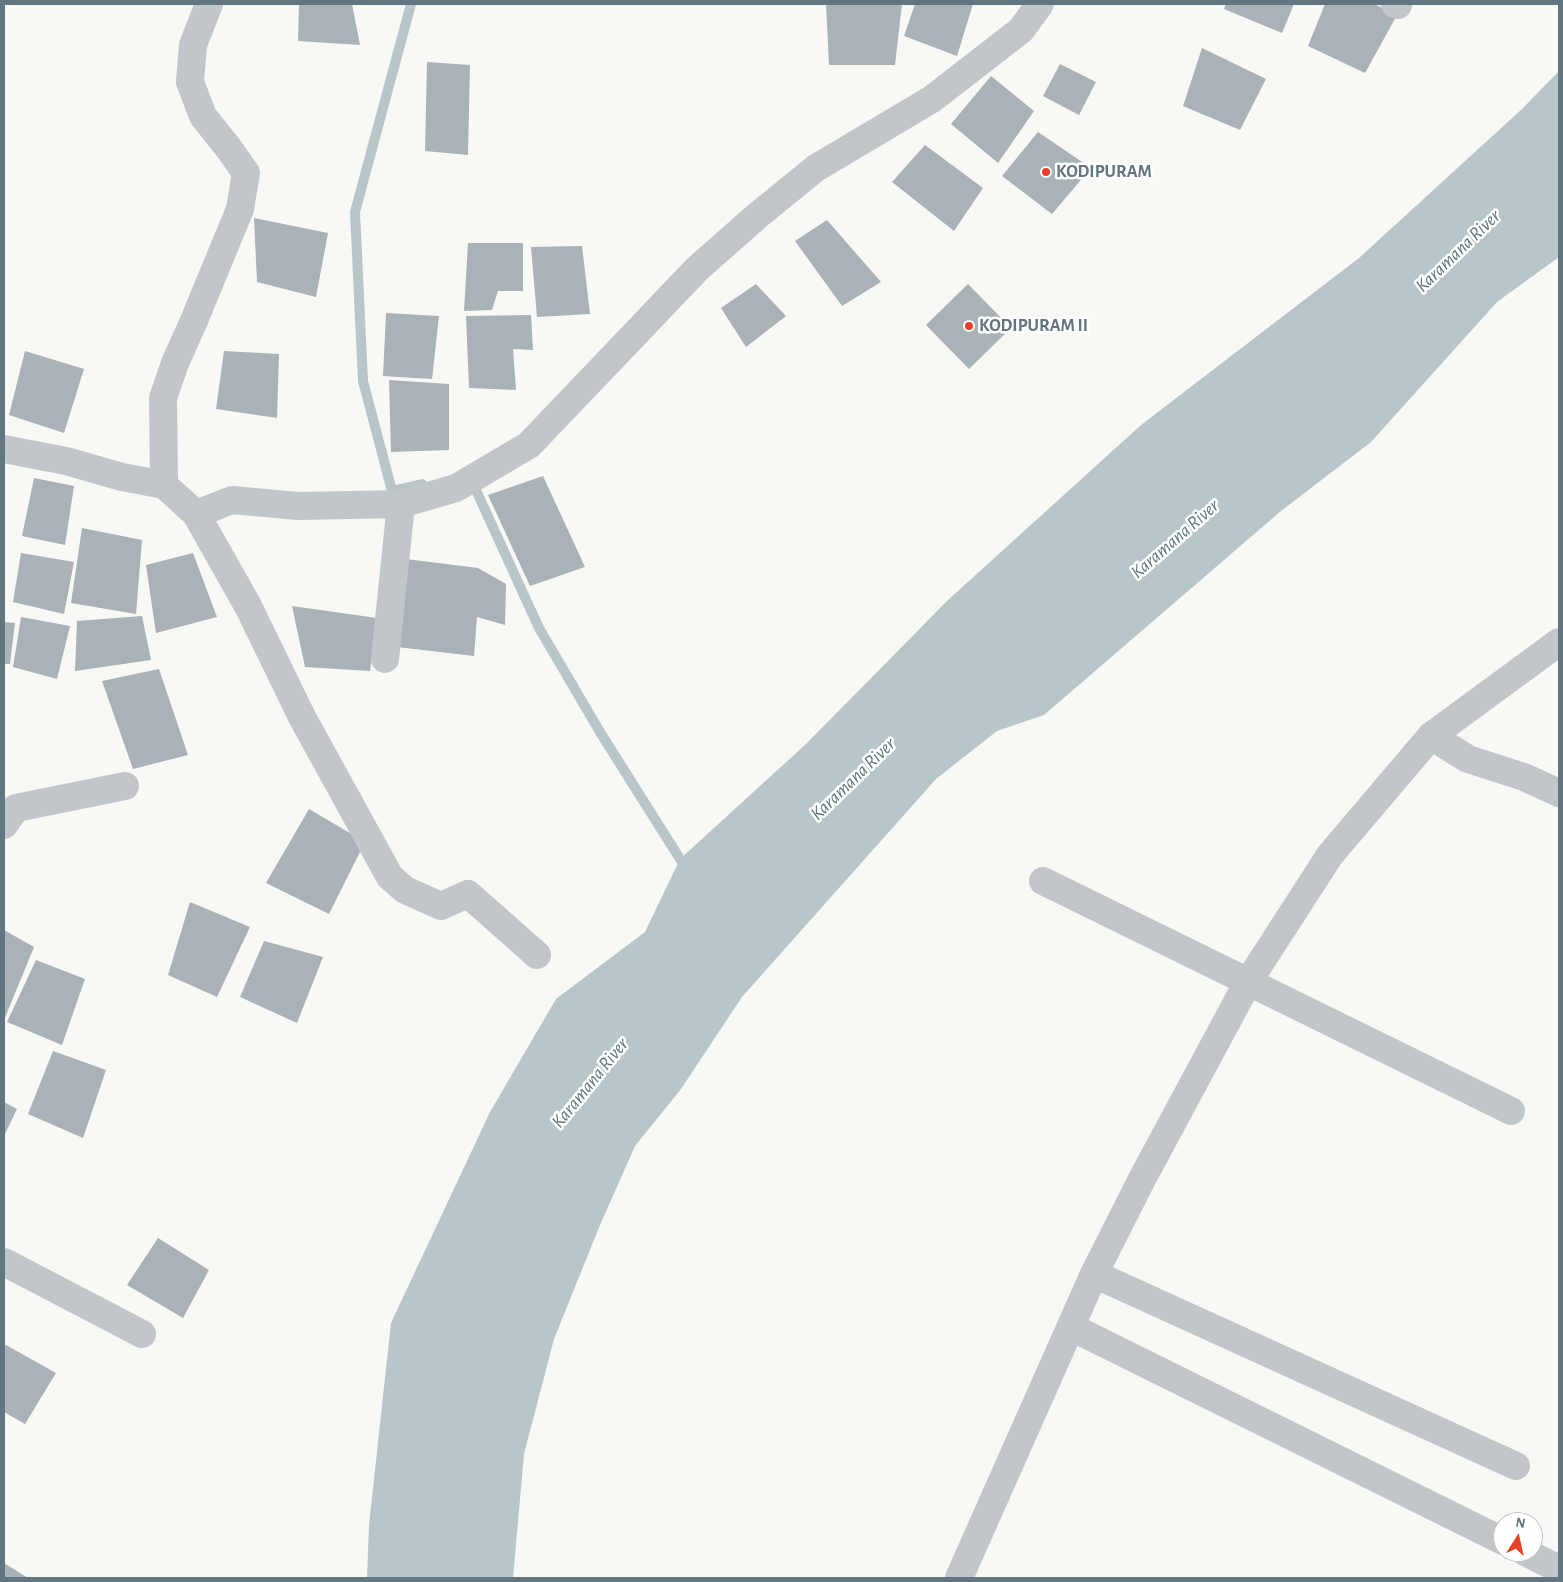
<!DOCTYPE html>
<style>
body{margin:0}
#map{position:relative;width:1563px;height:1582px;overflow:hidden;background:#f8f8f5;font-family:"Alegreya Sans",sans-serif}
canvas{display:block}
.frame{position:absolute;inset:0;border:5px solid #627681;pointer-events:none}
.north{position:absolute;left:1493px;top:1512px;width:50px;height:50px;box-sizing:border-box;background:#fff;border:1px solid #c0c8cd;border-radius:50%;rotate:10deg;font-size:14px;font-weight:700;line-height:20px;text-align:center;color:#627681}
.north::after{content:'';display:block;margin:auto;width:18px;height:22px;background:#e84025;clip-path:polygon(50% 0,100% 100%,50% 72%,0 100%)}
</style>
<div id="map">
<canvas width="1563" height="1582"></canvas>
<div class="frame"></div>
<div class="north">N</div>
</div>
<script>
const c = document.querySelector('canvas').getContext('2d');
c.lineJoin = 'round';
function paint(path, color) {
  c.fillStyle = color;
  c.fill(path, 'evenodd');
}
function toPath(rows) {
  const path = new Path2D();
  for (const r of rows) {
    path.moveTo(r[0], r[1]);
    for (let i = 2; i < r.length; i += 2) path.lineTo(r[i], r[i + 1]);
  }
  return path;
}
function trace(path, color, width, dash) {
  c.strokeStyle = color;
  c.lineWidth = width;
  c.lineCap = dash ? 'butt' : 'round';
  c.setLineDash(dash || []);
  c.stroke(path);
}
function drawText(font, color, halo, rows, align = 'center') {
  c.font = font + ' "Alegreya Sans",sans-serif';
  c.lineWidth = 5;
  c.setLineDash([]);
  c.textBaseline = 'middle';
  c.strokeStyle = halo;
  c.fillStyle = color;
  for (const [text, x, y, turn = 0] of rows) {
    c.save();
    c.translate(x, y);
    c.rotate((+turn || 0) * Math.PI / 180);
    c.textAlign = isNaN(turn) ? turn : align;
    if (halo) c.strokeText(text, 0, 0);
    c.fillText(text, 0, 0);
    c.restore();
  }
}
paint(toPath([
 [1559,71,1559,257,1497,302,1371,442,1281,511,1044,715,997,731,936,779,742,997,681,1089,635,1146,600,1225,554,1339,524,1454,513,1578,367,1578,369,1525,391,1323,490,1112,556,999,645,932,680,859,806,744,948,600,1141,425,1359,258,1522,109]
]), '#b8c6c9');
trace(toPath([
 [411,4,355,212,363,381,392,491,422,484],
 [475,488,539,628,600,732,680,859]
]), '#b8c6c9', 10);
paint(toPath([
 [299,4,352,4,360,45,298,41],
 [826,4,902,4,895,65,829,65],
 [915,4,973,4,957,56,904,36],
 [1226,4,1294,4,1282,33,1224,9],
 [1325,4,1374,4,1397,15,1365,73,1308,46],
 [1202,48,1266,79,1240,130,1183,106],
 [427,62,470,65,468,155,425,151],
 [1060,64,1096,82,1079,115,1043,96],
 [991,76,1034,111,998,163,951,124],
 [1038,132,1091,168,1052,214,1002,176],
 [925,145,983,188,954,231,892,182],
 [254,218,328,233,316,297,257,282],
 [827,220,881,282,842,306,795,241],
 [468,243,523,243,523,291,498,291,492,310,464,311],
 [582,246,590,314,537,317,531,247],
 [756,284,786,316,746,347,721,308],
 [968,284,1011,328,969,369,926,325],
 [386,313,439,316,432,379,383,376],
 [531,315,533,350,513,349,516,390,469,388,466,316],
 [25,351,84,369,64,433,9,415],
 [224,351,279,354,277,418,216,409],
 [389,380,449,384,449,450,391,452],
 [543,476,585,567,530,586,488,495],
 [34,478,74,486,65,545,22,536],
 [82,528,142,540,136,614,71,603],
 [21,553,74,562,64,614,13,602],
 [193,553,217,617,156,633,146,565],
 [406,559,478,568,506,584,505,625,477,617,474,656,397,647],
 [292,606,377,618,370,671,305,667],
 [142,616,151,660,75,671,77,621],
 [21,617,70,626,57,679,13,667],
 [4,622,15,623,10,664,4,664],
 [159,669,188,755,133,769,102,681],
 [309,809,365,842,329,914,266,883],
 [190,902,250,927,217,997,168,975],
 [4,930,34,947,4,1020],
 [264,941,323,957,297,1023,240,997],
 [36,960,85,979,62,1045,7,1022],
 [53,1051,106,1070,83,1138,28,1114],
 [4,1102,17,1109,4,1136],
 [158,1238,209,1270,183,1318,127,1285],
 [6,1345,56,1373,25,1424,4,1412,4,1348],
 [4,1563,28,1578,4,1578]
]), '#a8b2b7');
trace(toPath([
 [1395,4,1398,5],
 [4,449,66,461,122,477,164,485,196,514,232,500,298,506,401,504,456,488,529,445,697,269,757,216,816,168,932,99,1021,30,1040,4],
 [164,485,163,398,175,363,193,323,240,209,246,173,230,150,203,116,190,82,193,45,209,4],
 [196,514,248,606,302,717,390,877,405,890,441,906,468,894,537,955],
 [385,659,401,504],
 [1431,736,1468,759,1524,777,1559,793],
 [4,825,16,808,125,786],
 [1043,881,1511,1111],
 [4,1262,142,1334],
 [1094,1274,1516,1466],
 [1071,1327,1503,1541],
 [1525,1552,1559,1569],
 [959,1578,1094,1274,1142,1179,1248,982,1330,855,1431,736,1559,642]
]), '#c0c6c9', 28);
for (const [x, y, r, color] of [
 [1046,172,5,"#e84025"],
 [969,326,5,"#e84025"]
]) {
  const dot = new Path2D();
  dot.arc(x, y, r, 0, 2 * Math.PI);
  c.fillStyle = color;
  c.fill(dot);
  trace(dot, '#fff', 2);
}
drawText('bold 18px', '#627681', '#fff', [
 ["KODIPURAM",1056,172],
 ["KODIPURAM II",979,326]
], 'left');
drawText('italic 19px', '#5d767c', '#fff', [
 ["Karamana River",1458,251,-44],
 ["Karamana River",1175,539,-41],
 ["Karamana River",853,779,-44],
 ["Karamana River",590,1083,-51]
]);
</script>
